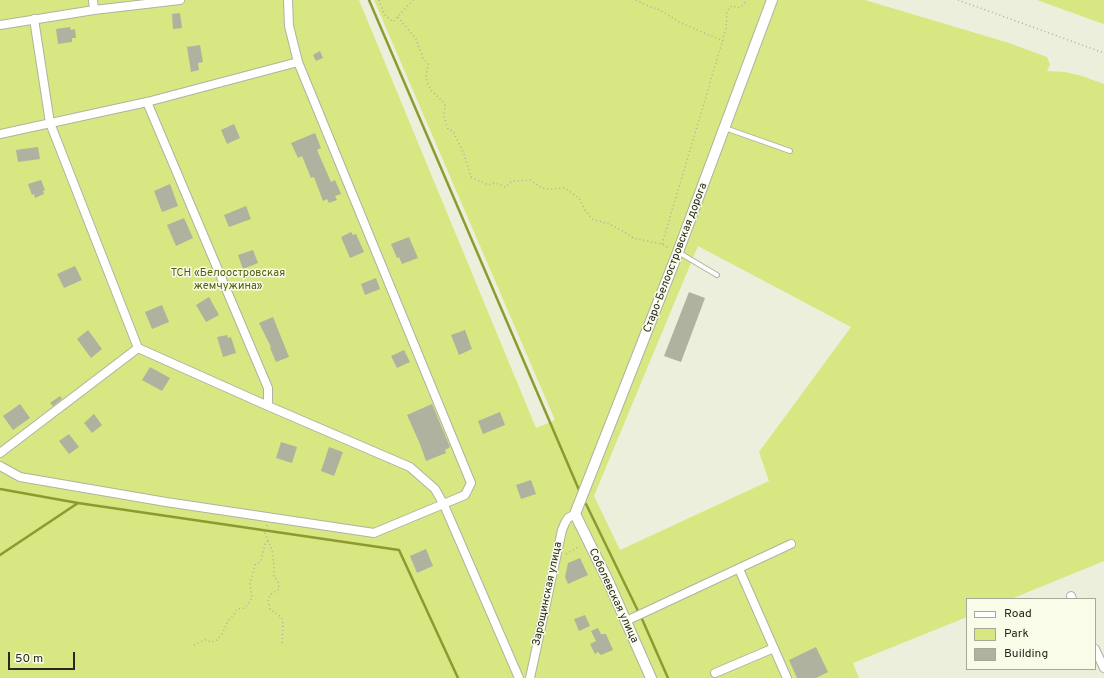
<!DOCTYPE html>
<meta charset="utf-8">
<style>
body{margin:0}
#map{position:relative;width:1104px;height:678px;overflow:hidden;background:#ebefdb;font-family:Overpass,sans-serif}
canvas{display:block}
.legend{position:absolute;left:966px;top:598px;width:130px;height:72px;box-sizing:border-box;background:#f8fce8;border:1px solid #a5a899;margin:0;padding:5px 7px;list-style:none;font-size:12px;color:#282922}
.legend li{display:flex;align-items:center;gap:8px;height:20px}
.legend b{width:20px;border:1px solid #a5a899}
.scale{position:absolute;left:8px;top:652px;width:67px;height:18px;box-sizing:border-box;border:2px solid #282922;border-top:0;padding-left:5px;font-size:12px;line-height:14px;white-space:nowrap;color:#282922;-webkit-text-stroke:3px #f8fce8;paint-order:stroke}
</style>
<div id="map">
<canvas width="1104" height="678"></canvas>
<ul class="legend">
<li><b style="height:5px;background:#fff"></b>Road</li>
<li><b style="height:11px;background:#d8e782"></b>Park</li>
<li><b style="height:11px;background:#aeb29f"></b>Building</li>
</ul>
<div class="scale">50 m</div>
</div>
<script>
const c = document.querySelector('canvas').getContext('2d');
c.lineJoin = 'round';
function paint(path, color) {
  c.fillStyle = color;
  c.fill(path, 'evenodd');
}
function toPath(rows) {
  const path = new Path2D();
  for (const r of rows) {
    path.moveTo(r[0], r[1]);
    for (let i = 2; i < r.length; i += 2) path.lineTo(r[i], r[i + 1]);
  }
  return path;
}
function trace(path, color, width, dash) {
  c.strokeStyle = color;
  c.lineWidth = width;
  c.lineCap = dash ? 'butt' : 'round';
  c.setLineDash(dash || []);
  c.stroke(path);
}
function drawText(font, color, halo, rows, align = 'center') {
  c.font = font + ' Overpass,sans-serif';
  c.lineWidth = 3;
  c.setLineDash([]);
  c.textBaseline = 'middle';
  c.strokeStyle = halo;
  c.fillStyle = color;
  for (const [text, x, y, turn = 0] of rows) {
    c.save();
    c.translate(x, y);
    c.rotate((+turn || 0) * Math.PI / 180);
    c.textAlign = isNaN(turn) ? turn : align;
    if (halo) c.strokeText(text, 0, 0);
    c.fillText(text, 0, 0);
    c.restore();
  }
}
paint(toPath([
 [0,0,359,0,536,428,555,420,374,0,865,0,1009,43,1047,57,1050,65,1047,71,1065,72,1082,76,1104,84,1104,561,1011,599,967,599,967,617,853,663,859,678,0,678],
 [698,246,851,327,759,452,769,481,620,550,594,496],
 [1037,0,1104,0,1104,24,1095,21]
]), '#d8e782');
trace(toPath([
 [369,0,579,490],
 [0,489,78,503,399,550,458,678],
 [586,504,638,611],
 [0,555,78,503],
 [642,619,668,678]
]), '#8d9a2f', 2.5);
paint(toPath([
 [180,13,182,28,173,29,172,14],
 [70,27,71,30,75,29,76,38,72,38,72,42,58,44,56,29],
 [200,45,203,62,198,63,199,70,191,72,187,47],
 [320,51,323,58,316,61,313,55],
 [234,124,240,138,227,144,221,130],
 [315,133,321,148,317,150,331,182,335,180,341,194,335,196,337,200,329,203,327,199,323,201,314,177,311,178,302,156,298,158,291,143],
 [38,147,40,159,18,162,16,150],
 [41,180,45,190,43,191,44,194,35,198,34,194,32,195,28,184],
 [170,184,178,206,162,212,154,191],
 [246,206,251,219,229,227,224,215],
 [184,218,193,238,176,246,167,225],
 [351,232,353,235,356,234,364,252,350,258,341,237],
 [409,237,418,258,402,264,399,257,397,258,391,244],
 [253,250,258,263,243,269,238,255],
 [75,266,82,280,64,288,57,274],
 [376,278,380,289,365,295,361,284],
 [689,292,705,298,681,362,664,356],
 [209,297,219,315,206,322,196,305],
 [162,305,169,322,152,329,145,312],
 [273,317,289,357,276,362,270,348,271,347,259,323],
 [88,330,102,349,91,358,77,339],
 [465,330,472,349,459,355,451,335],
 [227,335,228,338,231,337,236,353,223,357,217,337],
 [404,350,410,362,397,368,391,356],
 [150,367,170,378,162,391,142,380],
 [60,396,62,399,53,406,50,403],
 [20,404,30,418,13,430,3,416],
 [432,404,450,447,445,450,446,453,426,461,420,444,407,415],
 [500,412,505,425,483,434,478,421],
 [94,414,102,425,92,433,84,423],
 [69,434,79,447,69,454,59,441],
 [281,442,297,447,292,463,276,458],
 [329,447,343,452,334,476,321,471],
 [531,480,536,494,521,499,516,485],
 [426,549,433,566,417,573,410,556],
 [580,558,588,575,568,584,565,577,568,563],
 [585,615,590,626,579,631,574,619],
 [598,628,601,634,606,634,613,650,601,655,598,652,595,654,590,644,596,641,591,631],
 [816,647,828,672,816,678,797,678,789,660]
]), '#aeb29f');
const service = toPath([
 [725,128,790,151],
 [678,252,717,275]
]);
const minor = toPath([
 [93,0,94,10],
 [34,19,50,123,138,348,268,406,410,467,435,489,444,505,519,678],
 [0,25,94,10,180,0],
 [147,102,268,388,268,406],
 [0,134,147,102,298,62],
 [0,453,138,348],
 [0,466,20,477,166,502,374,533,465,495,471,483,298,62,289,26,288,0],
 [739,569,787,678],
 [1071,596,1072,599],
 [626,621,791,544],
 [1095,649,1104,668],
 [715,673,774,648],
 [530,678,562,530,565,523,568,518,575,514]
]);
const tertiary = toPath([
 [651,678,609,583,575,514,678,252,772,0]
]);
trace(service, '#afb3a0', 6);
trace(minor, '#afb3a0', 10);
trace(tertiary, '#afb3a0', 12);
trace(toPath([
 [379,0,384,14,393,22,413,0],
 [636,0,650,7,658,9,681,23,723,41],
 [958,0,1104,53],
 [398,17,416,39,423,58,428,64,426,77,428,84,431,90,445,104,444,117,448,129,453,131,464,154,471,177,488,185,495,183,506,187,509,183,514,181,530,180,542,188,548,189,565,188,579,198,585,210,592,219,609,224,623,231,633,238,662,244,669,248],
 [662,244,726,29,727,11,732,6,738,8,742,6,747,0],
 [267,525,265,533,272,550,274,566,274,577,278,581,279,589,270,595,268,599,270,609,281,617,283,621,282,646],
 [566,554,580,546],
 [194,645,205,640,211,642,217,640,222,634,228,621,233,616,237,609,245,608,250,601,252,598,250,584,255,565,261,561,265,544,268,541]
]), '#adb0a0', 1.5, [1, 3]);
trace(service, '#fff', 4);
trace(minor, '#fff', 8);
trace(tertiary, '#fff', 10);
drawText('11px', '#282922', '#f8fce8', [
 ["Старо-Белоостровская дорога",676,258,-69],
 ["Зарощинская улица",548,594,-78],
 ["Соболевская улица",613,596,65]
]);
drawText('11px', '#535b0e', '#f8fce8', [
 ["ТСН «Белоостровская",228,274],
 ["жемчужина»",228,287]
]);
</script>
